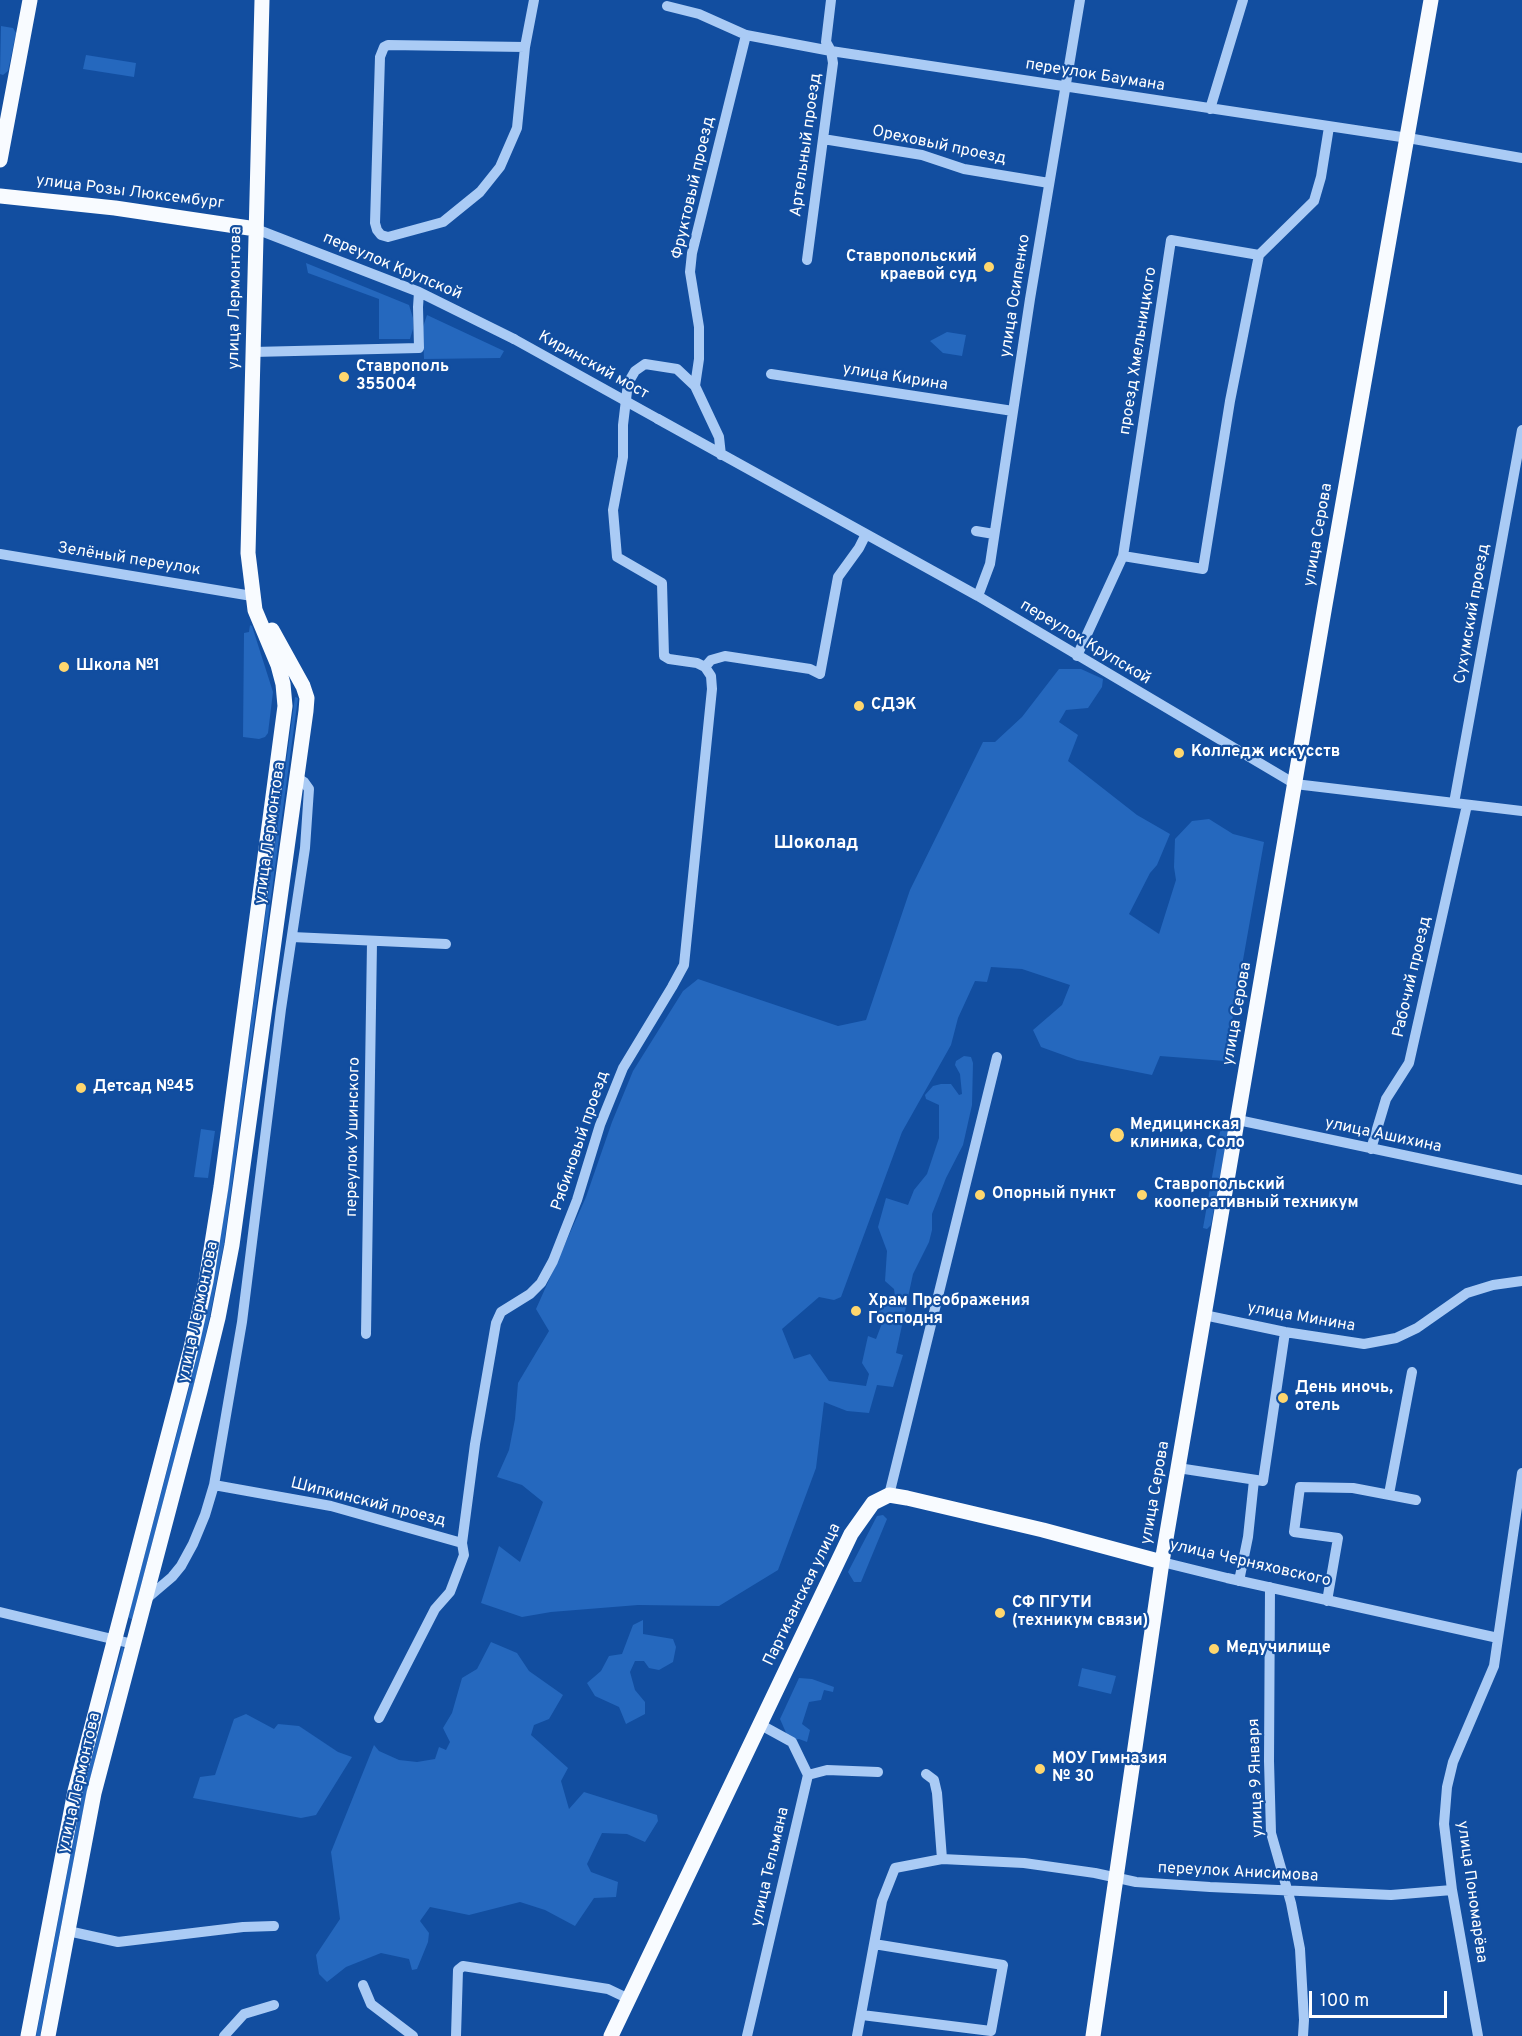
<!DOCTYPE html>
<meta charset="utf-8">
<style>
body{margin:0}
#map{position:relative;width:1522px;height:2036px;overflow:hidden;background:#124ea0;font-family:Overpass,sans-serif}
canvas{display:block}
.scale{position:absolute;left:1309px;top:1991px;width:138px;height:27px;box-sizing:border-box;border:3px solid #fff;border-top:0;padding-left:8px;font-size:18px;line-height:21px;white-space:nowrap;color:#fff;-webkit-text-stroke:4px #124ea0;paint-order:stroke}
</style>
<div id="map">
<canvas width="1522" height="2036"></canvas>
<div class="scale">100 m</div>
</div>
<script>
const c = document.querySelector('canvas').getContext('2d');
c.lineJoin = 'round';
function paint(path, color) {
  c.fillStyle = color;
  c.fill(path, 'evenodd');
}
function toPath(rows) {
  const path = new Path2D();
  for (const r of rows) {
    path.moveTo(r[0], r[1]);
    for (let i = 2; i < r.length; i += 2) path.lineTo(r[i], r[i + 1]);
  }
  return path;
}
function trace(path, color, width, dash) {
  c.strokeStyle = color;
  c.lineWidth = width;
  c.lineCap = dash ? 'butt' : 'round';
  c.setLineDash(dash || []);
  c.stroke(path);
}
function drawText(font, color, halo, rows, align = 'center') {
  c.font = font + ' Overpass,sans-serif';
  c.lineWidth = 4.5;
  c.setLineDash([]);
  c.textBaseline = 'middle';
  c.strokeStyle = halo;
  c.fillStyle = color;
  for (const [text, x, y, turn = 0] of rows) {
    c.save();
    c.translate(x, y);
    c.rotate((+turn || 0) * Math.PI / 180);
    c.textAlign = isNaN(turn) ? turn : align;
    if (halo) c.strokeText(text, 0, 0);
    c.fillText(text, 0, 0);
    c.restore();
  }
}
paint(toPath([
 [1,26,13,28,16,33,8,71,3,75,0,74],
 [86,55,136,63,134,77,83,69],
 [306,263,409,305,413,318,413,329,410,339,379,339,379,299,308,273],
 [427,315,504,351,500,358,424,359,423,327],
 [947,332,966,335,962,356,943,353,930,341],
 [250,625,252,626,273,692,268,733,265,737,259,739,243,737,244,633,249,632],
 [1059,669,1081,669,1103,679,1102,687,1088,708,1066,710,1059,722,1078,735,1068,761,1137,815,1170,834,1157,865,1150,873,1129,914,1159,934,1176,880,1174,867,1175,839,1192,821,1209,819,1233,834,1264,842,1225,1061,1160,1056,1152,1075,1077,1060,1041,1047,1033,1030,1062,1005,1070,985,1022,969,991,967,987,982,975,981,958,1018,951,1045,902,1132,841,1297,834,1300,819,1297,782,1329,794,1359,810,1354,829,1381,866,1386,869,1374,862,1363,868,1336,876,1339,884,1318,876,1312,883,1299,895,1296,894,1289,885,1281,887,1251,878,1227,886,1198,908,1205,914,1190,927,1174,939,1138,939,1105,926,1099,925,1095,933,1086,941,1084,951,1084,959,1095,962,1094,960,1074,955,1065,956,1061,964,1056,971,1057,973,1063,972,1105,963,1145,946,1178,932,1214,932,1230,929,1242,913,1274,896,1353,903,1355,893,1387,877,1385,869,1413,847,1411,824,1402,816,1468,778,1570,719,1606,638,1605,551,1612,522,1617,481,1603,499,1546,520,1562,543,1502,522,1485,497,1477,509,1450,515,1419,518,1383,549,1331,536,1309,586,1197,612,1122,633,1071,683,991,698,979,838,1026,866,1020,910,890,983,742,995,742,1022,717],
 [295,697,298,698,224,1244,210,1316,193,1389,132,1619,131,1619,128,1617,189,1388,213,1282,228,1190],
 [1222,1120,1230,1121,1211,1225,1207,1229,1203,1228],
 [201,1129,215,1131,208,1178,194,1177],
 [883,1515,887,1519,861,1582,854,1582,848,1572,877,1516],
 [643,1620,643,1634,673,1639,676,1647,673,1662,659,1670,649,1668,644,1661,635,1661,630,1672,635,1690,645,1702,645,1714,626,1724,619,1707,595,1696,587,1683,601,1671,609,1656,622,1654,633,1625],
 [491,1642,517,1653,529,1671,563,1695,549,1719,534,1725,531,1735,568,1768,561,1781,569,1809,584,1792,657,1815,658,1821,645,1842,627,1834,602,1833,587,1864,591,1872,618,1882,616,1897,594,1898,575,1926,545,1910,520,1902,469,1915,430,1907,420,1921,429,1933,428,1942,417,1969,412,1970,409,1959,381,1953,346,1967,327,1982,319,1974,316,1955,340,1919,331,1852,374,1745,379,1751,399,1760,417,1762,435,1759,439,1747,446,1750,450,1742,443,1728,452,1713,462,1678,477,1669],
 [122,1647,124,1649,87,1791,40,2036,36,2036,83,1790],
 [1082,1668,1116,1676,1111,1694,1078,1686],
 [799,1678,812,1679,834,1687,833,1692,824,1690,821,1700,809,1702,802,1724,810,1730,807,1742,799,1739,793,1740,787,1735,780,1719],
 [246,1714,274,1729,278,1724,299,1726,338,1752,352,1757,316,1815,301,1818,193,1798,200,1777,215,1775,234,1719]
]), '#2568be');
trace(toPath([
 [667,6,699,14,746,35,831,51,1408,138,1522,158],
 [525,47,388,45,384,47,380,57,375,223,377,230,381,235,388,237,443,222,480,192,500,167,517,128,525,47,534,0],
 [1210,109,1243,0],
 [823,139,922,155,964,169,1049,183],
 [256,229,419,292,514,339],
 [807,260,833,63,831,51,826,42,831,0],
 [253,352,419,348,418,307,419,292],
 [771,374,1013,411],
 [695,386,699,359,699,327,690,272,692,253,746,35],
 [658,419,978,596,1295,784,1522,811],
 [976,531,994,534],
 [0,554,252,596],
 [1123,556,1171,240,1259,255],
 [978,596,990,564,1030,299,1080,0],
 [1077,656,1123,556,1203,569,1230,401,1259,255,1314,201,1321,177,1329,127],
 [705,667,711,660,725,656,810,669,820,674,838,577,859,548,866,534],
 [1454,803,1522,430],
 [292,937,446,944],
 [1238,1120,1522,1180],
 [1371,1149,1386,1099,1409,1063,1467,805],
 [1204,1315,1285,1332,1364,1344,1396,1338,1417,1328,1467,1293,1493,1285,1522,1281],
 [366,1334,372,942],
 [1178,1468,1263,1481,1285,1332],
 [214,1485,331,1506,462,1543],
 [1389,1494,1412,1372],
 [889,1495,997,1057],
 [1162,1562,1227,1578,1498,1638],
 [1239,1581,1248,1537,1254,1480],
 [1270,1587,1269,1761,1271,1833,1291,1903,1300,1949,1304,2020,1303,2036],
 [145,1600,172,1577,181,1566,193,1544,205,1515,214,1485,242,1322,281,1009,305,848,309,789,304,782,296,777],
 [1327,1601,1338,1538,1294,1532,1300,1487,1353,1488,1416,1500],
 [0,1612,133,1644],
 [379,1718,435,1609,450,1592,464,1555,462,1543,475,1444,496,1323,501,1312,530,1294,541,1283,553,1261,577,1200,600,1125,623,1068,672,987,684,965,712,689,711,676,705,667,697,663,669,659,664,656,662,583,617,557,613,510,623,457,623,425,628,383,635,371,645,364,677,369,695,386,719,437,721,455],
 [926,1774,934,1780,937,1793,942,1859],
 [808,1775,827,1770,878,1772],
 [68,1931,118,1942,243,1927,274,1926],
 [363,1985,371,2004,413,2036],
 [862,2015,991,2031,1003,1965,874,1944],
 [224,2036,244,2014,274,2005],
 [456,2036,458,1970,463,1966,608,1989,629,1999],
 [747,2036,808,1775,792,1742,761,1725],
 [857,2036,882,1901,895,1868,942,1859,1024,1863,1095,1873,1136,1882,1210,1887,1391,1895,1452,1890],
 [1478,2036,1452,1890,1444,1824,1447,1787,1453,1762,1494,1666,1522,1473]
]), '#aacbf5', 10);
trace(toPath([
 [0,160,30,0],
 [0,196,115,208,256,229],
 [28,2036,75,1791,191,1348,206,1281,221,1187,285,706,283,684,278,665,255,610,248,553,262,0],
 [48,2036,94,1793,200,1391,218,1318,232,1245,306,711,307,698,303,686,272,630],
 [611,2036,851,1534,873,1503,889,1495,907,1498,1043,1530,1162,1562],
 [1093,2036,1162,1562,1325,605,1431,0]
]), '#f8fbff', 15);
trace(toPath([
 [514,339,658,419]
]), '#aacbf5', 10);
for (const [x, y, r, color] of [
 [989,267,6,"#ffd76e"],
 [344,377,6,"#ffd76e"],
 [64,667,6,"#ffd76e"],
 [859,706,6,"#ffd76e"],
 [1179,753,6,"#ffd76e"],
 [81,1088,6,"#ffd76e"],
 [1117,1135,8,"#ffd76e"],
 [980,1195,6,"#ffd76e"],
 [1142,1195,6,"#ffd76e"],
 [856,1311,6,"#ffd76e"],
 [1283,1398,6,"#ffd76e"],
 [1000,1613,6,"#ffd76e"],
 [1214,1649,6,"#ffd76e"],
 [1040,1769,6,"#ffd76e"]
]) {
  const dot = new Path2D();
  dot.arc(x, y, r, 0, 2 * Math.PI);
  c.fillStyle = color;
  c.fill(dot);
  trace(dot, '#124ea0', 2);
}
drawText('16px', '#fff', '#124ea0', [
 ["переулок Баумана",1095,76,9],
 ["Артельный проезд",807,145,-82],
 ["Ореховый проезд",939,146,12],
 ["Фруктовый проезд",694,188,-77],
 ["улица Розы Люксембург",130,193,7],
 ["переулок Крупской",392,267,23],
 ["улица Осипенко",1016,296,-81],
 ["улица Лермонтова",236,298,-89],
 ["проезд Хмельницкого",1139,351,-81],
 ["Киринский мост",593,366,29],
 ["улица Кирина",895,378,9],
 ["улица Серова",1319,535,-80],
 ["Зелёный переулок",129,560,9],
 ["Сухумский проезд",1473,614,-80],
 ["переулок Крупской",1085,643,31],
 ["улица Лермонтова",271,833,-82],
 ["Рабочий проезд",1413,977,-77],
 ["улица Серова",1238,1014,-80],
 ["улица Ашихина",1383,1136,12],
 ["переулок Ушинского",354,1137,-89],
 ["Рябиновый проезд",581,1141,-71],
 ["улица Лермонтова",199,1312,-78],
 ["улица Минина",1301,1318,10],
 ["улица Серова",1156,1493,-80],
 ["Шипкинский проезд",368,1503,14],
 ["улица Черняховского",1250,1564,13],
 ["Партизанская улица",803,1595,-64],
 ["улица 9 Января",1257,1778,-92],
 ["улица Лермонтова",80,1783,-77],
 ["улица Тельмана",771,1867,-77],
 ["переулок Анисимова",1238,1873,3],
 ["улица Пономарёва",1471,1892,82]
]);
drawText('bold 16px', '#fff', '#124ea0', [
 ["Ставропольский",977,258,"right"],
 ["краевой суд",977,276,"right"],
 ["Ставрополь",356,368],
 ["355004",356,386],
 ["Школа №1",76,667],
 ["СДЭК",871,706],
 ["Колледж искусств",1191,753],
 ["Детсад №45",93,1088],
 ["Медицинская",1130,1126],
 ["клиника, Соло",1130,1144],
 ["Ставропольский",1154,1186],
 ["кооперативный техникум",1154,1204],
 ["Опорный пункт",992,1195],
 ["Храм Преображения",868,1302],
 ["Господня",868,1320],
 ["День иночь,",1295,1389],
 ["отель",1295,1407],
 ["СФ ПГУТИ",1012,1604],
 ["(техникум связи)",1012,1622],
 ["Медучилище",1226,1649],
 ["МОУ Гимназия",1052,1760],
 ["№ 30",1052,1778]
], 'left');
drawText('bold 18px', '#fff', '#124ea0', [
 ["Шоколад",816,844]
]);
</script>
